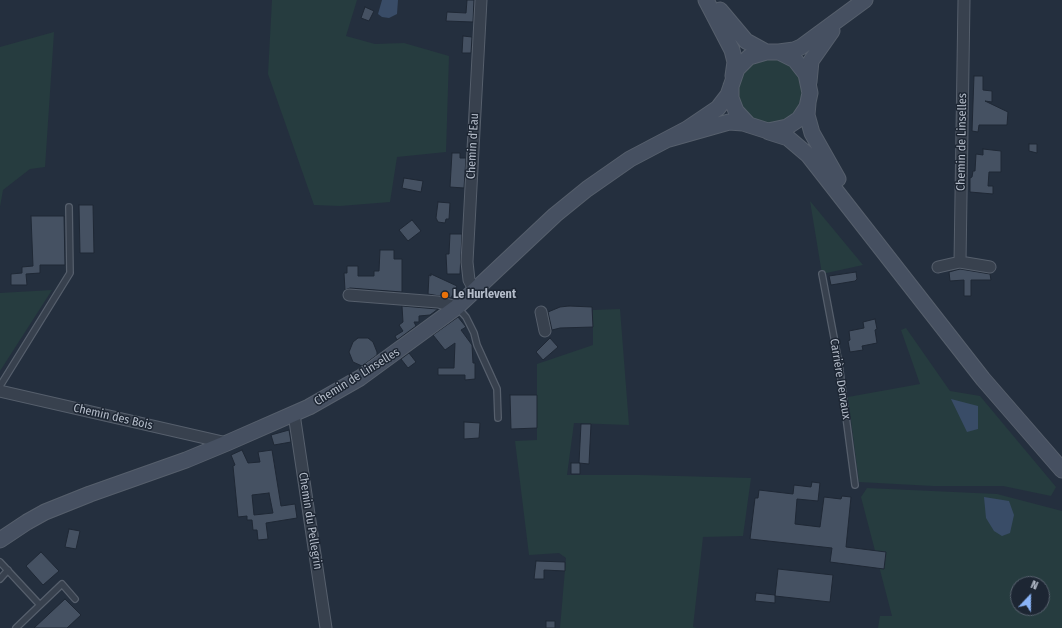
<!DOCTYPE html>
<meta charset="utf-8">
<style>
body{margin:0}
#map{position:relative;width:1062px;height:628px;overflow:hidden;background:#242f3e;font-family:"Fira Sans Condensed",sans-serif}
canvas{display:block}
.north{position:absolute;left:1010px;top:576px;width:40px;height:40px;box-sizing:border-box;background:#1d2633;border:1px solid #59626f;border-radius:50%;rotate:22deg;font-size:11px;font-weight:700;line-height:16px;text-align:center;color:#b4bcc9}
.north::after{content:'';display:block;margin:auto;width:14px;height:18px;background:#8ab4f8;clip-path:polygon(50% 0,100% 100%,50% 72%,0 100%)}
</style>
<div id="map">
<canvas width="1062" height="628"></canvas>
<div class="north">N</div>
</div>
<script>
const c = document.querySelector('canvas').getContext('2d');
c.lineJoin = 'round';
function paint(path, color) {
  c.fillStyle = color;
  c.fill(path, 'evenodd');
}
function toPath(rows) {
  const path = new Path2D();
  for (const r of rows) {
    if (r.length === 3) {
      path.moveTo(r[0] + r[2], r[1]);
      path.arc(r[0], r[1], r[2], 0, 2 * Math.PI);
      continue;
    }
    path.moveTo(r[0], r[1]);
    for (let i = 2; i < r.length; i += 2) path.lineTo(r[i], r[i + 1]);
  }
  return path;
}
function trace(path, color, width, dash) {
  c.strokeStyle = color;
  c.lineWidth = width;
  c.lineCap = dash ? 'butt' : 'round';
  c.setLineDash(dash || []);
  c.stroke(path);
}
function drawText(font, color, halo, rows, align = 'center') {
  c.font = font + ' "Fira Sans Condensed",sans-serif';
  c.lineWidth = 3;
  c.setLineDash([]);
  c.textBaseline = 'middle';
  c.strokeStyle = halo;
  c.fillStyle = color;
  for (const [text, x, y, turn = 0] of rows) {
    c.save();
    c.translate(x, y);
    c.rotate((+turn || 0) * Math.PI / 180);
    c.textAlign = isNaN(turn) ? turn : align;
    if (halo) c.strokeText(text, 0, 0);
    c.fillText(text, 0, 0);
    c.restore();
  }
}
paint(toPath([
 [272,0,357,0,346,36,375,44,404,43,449,56,446,152,397,157,390,202,340,206,314,205,268,74],
 [54,32,45,167,30,169,3,190,0,207,0,47],
 [770,91,32],
 [810,201,863,265,822,274],
 [52,290,0,371,0,293],
 [620,309,629,425,574,423,567,475,640,475,751,478,743,536,703,537,693,627,697,628,560,628,566,558,559,553,529,555,515,441,537,440,537,364,593,345,593,310],
 [906,328,950,391,980,396,1056,487,1051,496,1003,486,933,486,859,482,848,397,920,384,901,330],
 [867,488,997,494,1062,511,1062,628,878,628,880,616,892,616,861,497],
 [1018,584,1042,584,1042,608,1018,608]
]), '#263c3f');
paint(toPath([
 [382,0,398,0,397,14,389,18,382,17,378,14],
 [951,399,978,406,978,429,967,432],
 [984,497,1009,501,1014,515,1010,533,1002,536,994,531,986,518]
]), '#394c67');
const building = toPath([
 [467,0,474,0,473,22,446,21,447,12,466,13,467,0],
 [365,7,374,11,369,21,361,18,365,7],
 [463,36,472,37,471,53,462,53,463,36],
 [974,76,983,76,983,90,992,91,992,102,985,101,1008,112,1007,125,979,125,978,132,972,131,974,76],
 [1029,144,1037,144,1037,153,1029,151,1029,144],
 [983,149,1001,151,1001,172,989,172,988,186,993,186,993,194,970,192,970,178,972,177,973,171,975,171,976,154,983,155,983,149],
 [452,153,460,153,460,158,466,158,464,188,450,187,452,153],
 [404,178,423,181,421,192,402,188,404,178],
 [438,202,450,203,449,219,446,219,445,223,438,222,436,218,438,202],
 [79,205,93,205,94,253,80,253,79,205],
 [31,216,64,216,65,265,40,265,40,273,26,274,27,285,11,285,11,274,22,273,22,267,33,266,31,216],
 [412,220,421,231,408,241,399,230,412,220],
 [450,234,462,234,460,274,447,274,446,254,449,254,450,234],
 [380,250,394,250,394,259,402,259,402,292,350,288,345,290,344,273,347,273,347,266,358,266,358,276,374,276,374,271,379,271,380,250],
 [960,269,990,274,991,280,971,280,971,296,964,296,964,280,950,281,949,272,960,269],
 [856,272,857,279,855,281,831,285,829,276,856,272],
 [431,274,457,286,451,298,428,294,429,275,431,276,431,274],
 [402,306,437,309,438,309,430,315,419,316,419,322,414,322,416,326,397,340,395,336,403,331,399,325,403,322,402,306],
 [569,306,592,307,593,327,560,328,552,330,548,312,560,307,569,306],
 [458,317,466,327,461,330,472,345,473,363,475,363,475,379,465,380,465,375,438,375,438,368,454,368,455,343,445,350,433,335,458,317],
 [875,319,877,329,875,330,877,343,862,346,863,350,850,352,848,341,850,340,849,331,864,328,863,322,875,319],
 [358,338,368,338,373,342,377,352,377,355,362,366,353,362,349,352,353,342,358,338],
 [550,338,558,347,543,360,536,352,550,338],
 [409,353,416,362,408,368,401,359,409,353],
 [510,395,537,395,537,428,511,429,510,395],
 [464,422,480,423,479,438,464,439,464,422],
 [581,424,591,424,589,464,579,463,581,424],
 [289,430,291,442,274,445,271,435,289,430],
 [242,450,248,463,260,462,258,452,272,450,281,506,295,504,297,518,266,523,268,539,258,540,257,530,253,530,252,520,247,520,247,516,238,517,233,466,235,465,231,455,242,450],
 [269,493,273,513,254,515,252,495,269,493],
 [571,463,580,463,580,474,571,474,571,463],
 [812,482,820,483,818,501,797,499,795,524,820,527,824,497,841,499,842,496,851,497,846,547,886,552,884,569,830,562,832,548,750,539,755,498,758,498,759,490,793,494,794,485,811,487,812,482],
 [69,529,80,531,76,549,65,547,69,529],
 [41,552,59,571,43,585,26,566,41,552],
 [536,561,565,562,565,571,544,570,544,579,534,579,536,561],
 [778,569,833,575,830,602,775,596,778,569],
 [756,593,775,595,775,603,755,601,756,593],
 [65,599,81,615,67,628,34,628,65,599],
 [546,621,555,621,555,628,546,628,546,621]
]);
paint(building, '#455162');
trace(building, '#1f2835', 1);
const lane = toPath([
 [822,274,839,364,855,485],
 [457,307,466,317,474,333,477,345,497,389,498,418],
 [0,386,70,273,69,207],
 [0,562,40,605],
 [0,579,8,570],
 [16,628,62,584,75,599]
]);
const street = toPath([
 [960,262,990,267],
 [938,267,960,262,964,0],
 [475,291,469,280,467,262,481,0],
 [349,295,438,302,457,307],
 [541,312,545,331],
 [0,391,227,443],
 [294,414,326,628]
]);
const secondary = toPath([
 [706,0,732,50,735,62,733,76],
 [720,10,746,41,766,52],
 [779,52,794,50,801,47,865,0],
 [809,82,811,61,832,31],
 [731,86,731,98,736,111,749,125],
 [808,103,807,115,812,133,838,179],
 [769,132,788,138,808,155,983,379,1062,470],
 [0,540,27,522,45,512,90,494,186,460,227,443,309,407,360,378,457,307,555,215,587,189,630,159,687,129,718,108,728,95,737,69,749,57,766,52,779,52,795,60,806,74,810,93,807,107,799,119,787,127,768,131,743,123,729,122,669,139]
]);
trace(lane, '#565f6c', 8);
trace(street, '#565f6c', 13);
trace(secondary, '#565f6c', 17);
trace(lane, '#38414e', 5.5);
trace(street, '#38414e', 11);
trace(secondary, '#465061', 15);
for (const [x, y, r, color] of [
 [445,295,4,"#e8710a"]
]) {
  const dot = new Path2D();
  dot.arc(x, y, r, 0, 2 * Math.PI);
  c.fillStyle = color;
  c.fill(dot);
  trace(dot, '#1d2633', 1.5);
}
drawText('12px', '#b4bcc9', '#1d2633', [
 ["Chemin de Linselles",962,142,-89],
 ["Chemin d'Eau",473,146,-87],
 ["Chemin de Linselles",357,377,-32],
 ["Carrière Dervaux",840,379,81],
 ["Chemin des Bois",113,417,13],
 ["Chemin du Pellegrin",310,521,81]
]);
drawText('bold 12px', '#b4bcc9', '#1d2633', [
 ["Le Hurlevent",453,295]
], 'left');
</script>
